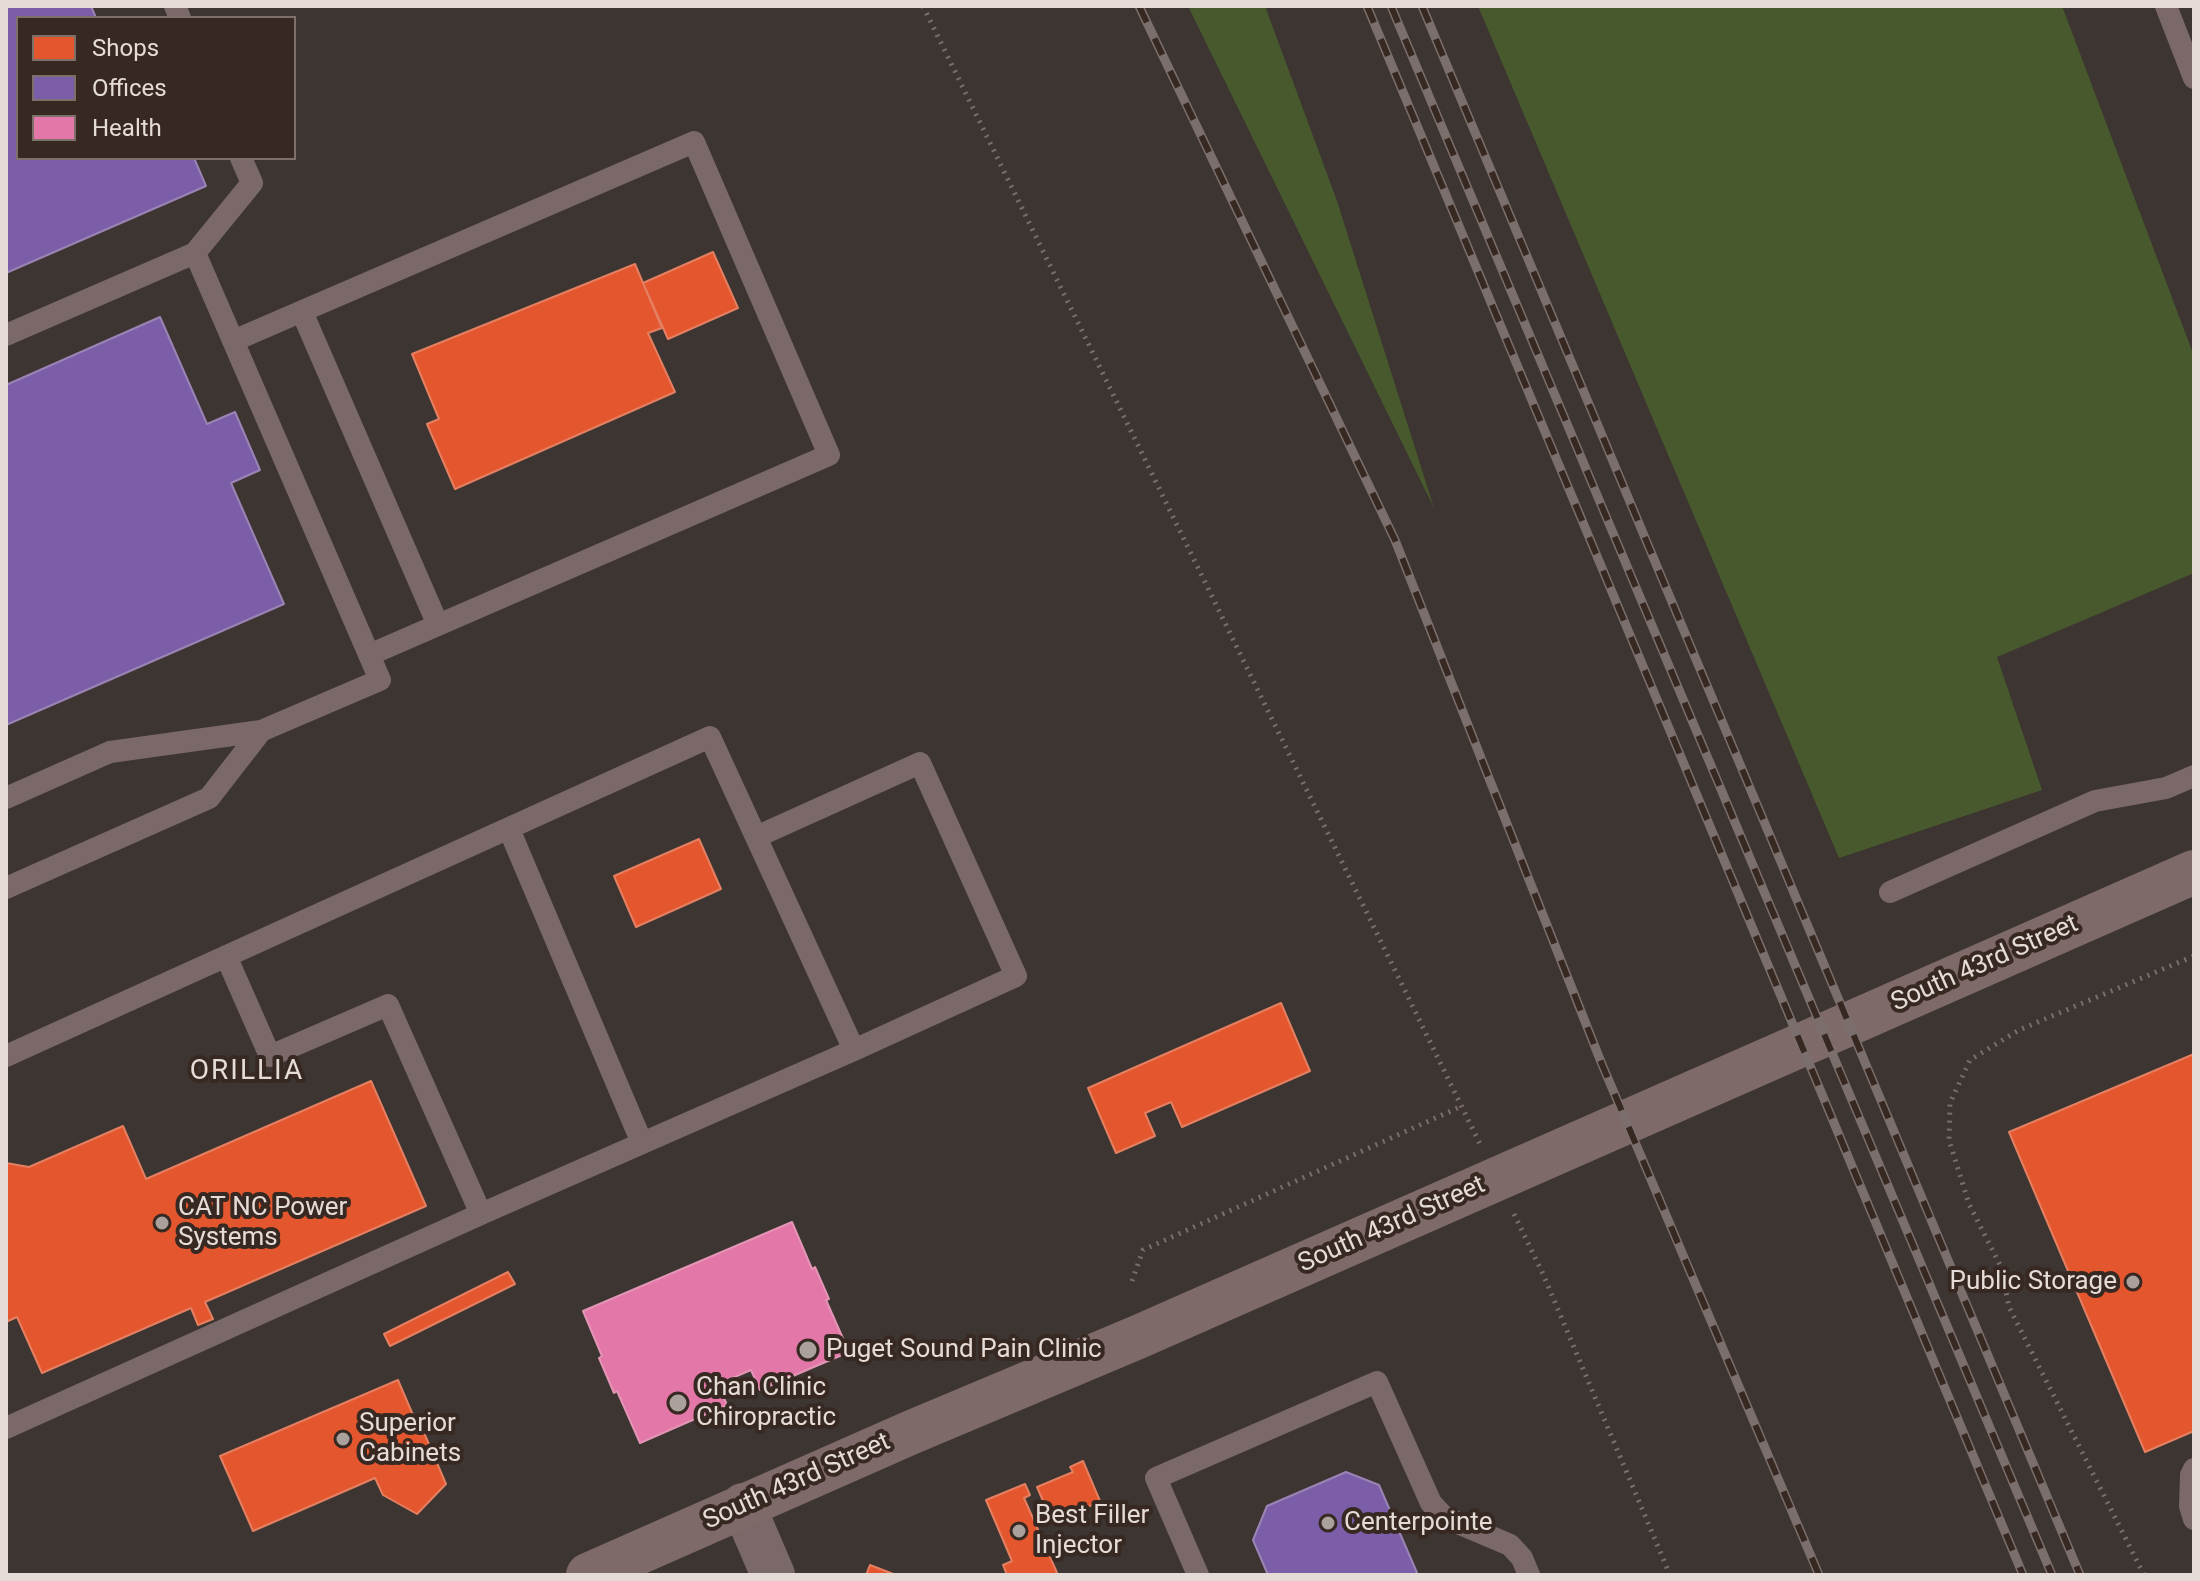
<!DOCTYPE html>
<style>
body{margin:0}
#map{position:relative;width:2200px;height:1581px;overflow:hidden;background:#3d3531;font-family:Roboto,sans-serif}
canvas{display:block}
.frame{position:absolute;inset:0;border:8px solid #e5dbd7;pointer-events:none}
.legend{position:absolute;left:16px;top:16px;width:280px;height:144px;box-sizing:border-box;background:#372922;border:2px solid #7d706a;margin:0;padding:10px 14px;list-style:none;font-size:24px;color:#e5dbd7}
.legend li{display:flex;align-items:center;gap:16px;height:40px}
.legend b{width:40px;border:2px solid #7d706a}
</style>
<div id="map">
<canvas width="2200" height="1581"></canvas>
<div class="frame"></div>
<ul class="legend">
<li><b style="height:22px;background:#e4572e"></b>Shops</li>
<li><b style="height:22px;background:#7b5ea7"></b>Offices</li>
<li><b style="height:22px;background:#e377a8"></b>Health</li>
</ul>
</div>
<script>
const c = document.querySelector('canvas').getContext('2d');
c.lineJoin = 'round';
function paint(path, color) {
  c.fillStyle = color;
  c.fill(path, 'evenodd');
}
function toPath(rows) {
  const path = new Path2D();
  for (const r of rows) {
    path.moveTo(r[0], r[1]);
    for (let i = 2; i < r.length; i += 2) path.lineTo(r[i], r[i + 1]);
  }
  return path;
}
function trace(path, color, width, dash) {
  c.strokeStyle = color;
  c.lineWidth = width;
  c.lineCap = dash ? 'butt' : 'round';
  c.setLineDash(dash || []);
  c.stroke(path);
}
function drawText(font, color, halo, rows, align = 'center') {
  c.font = font + ' Roboto,sans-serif';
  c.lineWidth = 8;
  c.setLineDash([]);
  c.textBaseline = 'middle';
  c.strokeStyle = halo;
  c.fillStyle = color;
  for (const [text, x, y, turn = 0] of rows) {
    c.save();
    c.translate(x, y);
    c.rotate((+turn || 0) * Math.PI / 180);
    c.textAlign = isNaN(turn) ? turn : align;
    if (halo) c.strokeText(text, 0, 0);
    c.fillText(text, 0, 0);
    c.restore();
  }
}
paint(toPath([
 [1188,6,1265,6,1337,201,1434,508],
 [1478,6,2062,6,2194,356,2194,573,1997,657,2042,790,1839,858]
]), '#485a2d');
const shops = toPath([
 [713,252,738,308,668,339,643,283,713,252],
 [635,264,662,328,648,333,675,392,455,489,427,424,439,419,412,354,635,264],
 [699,839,721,889,636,927,614,876,699,839],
 [1281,1003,1310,1071,1182,1127,1171,1102,1145,1113,1155,1136,1116,1153,1088,1088,1281,1003],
 [2194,1054,2194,1431,2145,1452,2009,1132,2194,1054],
 [371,1081,426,1206,205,1302,213,1319,198,1325,191,1308,42,1373,17,1317,6,1322,6,1163,29,1167,123,1126,146,1179,371,1081],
 [508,1272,515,1284,390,1346,384,1334,508,1272],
 [398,1380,416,1422,419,1421,446,1484,417,1514,383,1495,375,1478,253,1531,220,1456,398,1380],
 [1083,1461,1100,1501,1053,1524,1037,1487,1073,1472,1070,1467,1083,1461],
 [1025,1484,1030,1495,1024,1498,1058,1575,1007,1575,1003,1565,1012,1561,986,1500,1025,1484],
 [870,1565,896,1575,866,1575,870,1565]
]);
paint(shops, '#e4572e');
trace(shops, '#e47f61', 2);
const offices = toPath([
 [6,6,91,6,96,18,18,18,18,158,194,158,206,186,6,273,6,6],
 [160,317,207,424,235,412,260,470,231,483,284,604,6,725,6,385,160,317],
 [1346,1472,1379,1485,1418,1575,1268,1575,1253,1540,1267,1506,1346,1472]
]);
paint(offices, '#7b5ea7');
trace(offices, '#9b84b5', 2);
const health = toPath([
 [792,1222,812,1269,815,1267,829,1299,826,1300,849,1352,760,1390,751,1370,718,1384,727,1405,640,1443,617,1391,614,1393,599,1358,602,1356,583,1311,792,1222]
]);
paint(health, '#e377a8');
trace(health, '#e495b6', 2);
trace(toPath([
 [923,6,1480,1144],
 [1514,1214,1543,1274,1670,1575],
 [1132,1281,1143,1250,1462,1106],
 [2144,1575,2009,1307,2001,1267,1969,1204,1949,1140,1950,1103,1970,1060,2019,1030,2194,956]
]), '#7b6d6c', 5, [2, 6]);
trace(toPath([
 [175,6,180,18],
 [2166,6,2194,78],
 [195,253,252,183,241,158],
 [302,312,438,625],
 [6,335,195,253,380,680,261,731],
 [233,341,694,142,829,455,369,655],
 [6,798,110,752,261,731,209,798,6,888],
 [509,829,642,1143],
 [1890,892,2095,801,2166,788,2194,776],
 [6,1056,710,737,756,837,854,1050,1016,976,920,763,756,837],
 [481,1214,854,1050],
 [6,1428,481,1214,388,1005,270,1056,226,956],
 [2194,1469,2191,1475,2190,1506,2194,1519],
 [1198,1575,1156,1478,1377,1382,1431,1503,1444,1517,1510,1545,1522,1558,1529,1575]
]), '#7b6868', 22);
trace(toPath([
 [743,1505,773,1575]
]), '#7b6868', 44);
trace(toPath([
 [588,1575,912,1432,1138,1337,2194,872]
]), '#7e6a69', 44);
const rail = toPath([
 [1139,6,1395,540,1601,1062,1819,1575],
 [1367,6,2023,1575],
 [1391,6,2052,1575],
 [1422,6,2080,1575]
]);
trace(rail, '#7b6f6d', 9);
trace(rail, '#372922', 6, [18]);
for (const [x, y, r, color] of [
 [162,1223,8,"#aaa19d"],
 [2133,1282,8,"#aaa19d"],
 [808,1350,10,"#aaa19d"],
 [678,1403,10,"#aaa19d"],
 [343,1439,8,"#aaa19d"],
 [1328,1523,8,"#aaa19d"],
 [1019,1531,8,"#aaa19d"]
]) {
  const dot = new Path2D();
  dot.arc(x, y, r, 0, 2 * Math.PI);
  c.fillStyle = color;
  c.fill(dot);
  trace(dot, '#372922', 3);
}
drawText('26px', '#e5dbd7', '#372922', [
 ["South 43rd Street",1985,964,-24],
 ["South 43rd Street",1392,1225,-24],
 ["South 43rd Street",797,1482,-24]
]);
drawText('26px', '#e5dbd7', '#372922', [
 ["CAT NC Power",178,1208],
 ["Systems",178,1238],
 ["Public Storage",2117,1282,"right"],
 ["Puget Sound Pain Clinic",826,1350],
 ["Chan Clinic",696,1388],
 ["Chiropractic",696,1418],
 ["Superior",359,1424],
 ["Cabinets",359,1454],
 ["Best Filler",1035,1516],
 ["Injector",1035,1546],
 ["Centerpointe",1344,1523]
], 'left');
c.letterSpacing = '2px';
drawText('28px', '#e5dbd7', '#372922', [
 ["ORILLIA",247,1072]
]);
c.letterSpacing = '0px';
</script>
